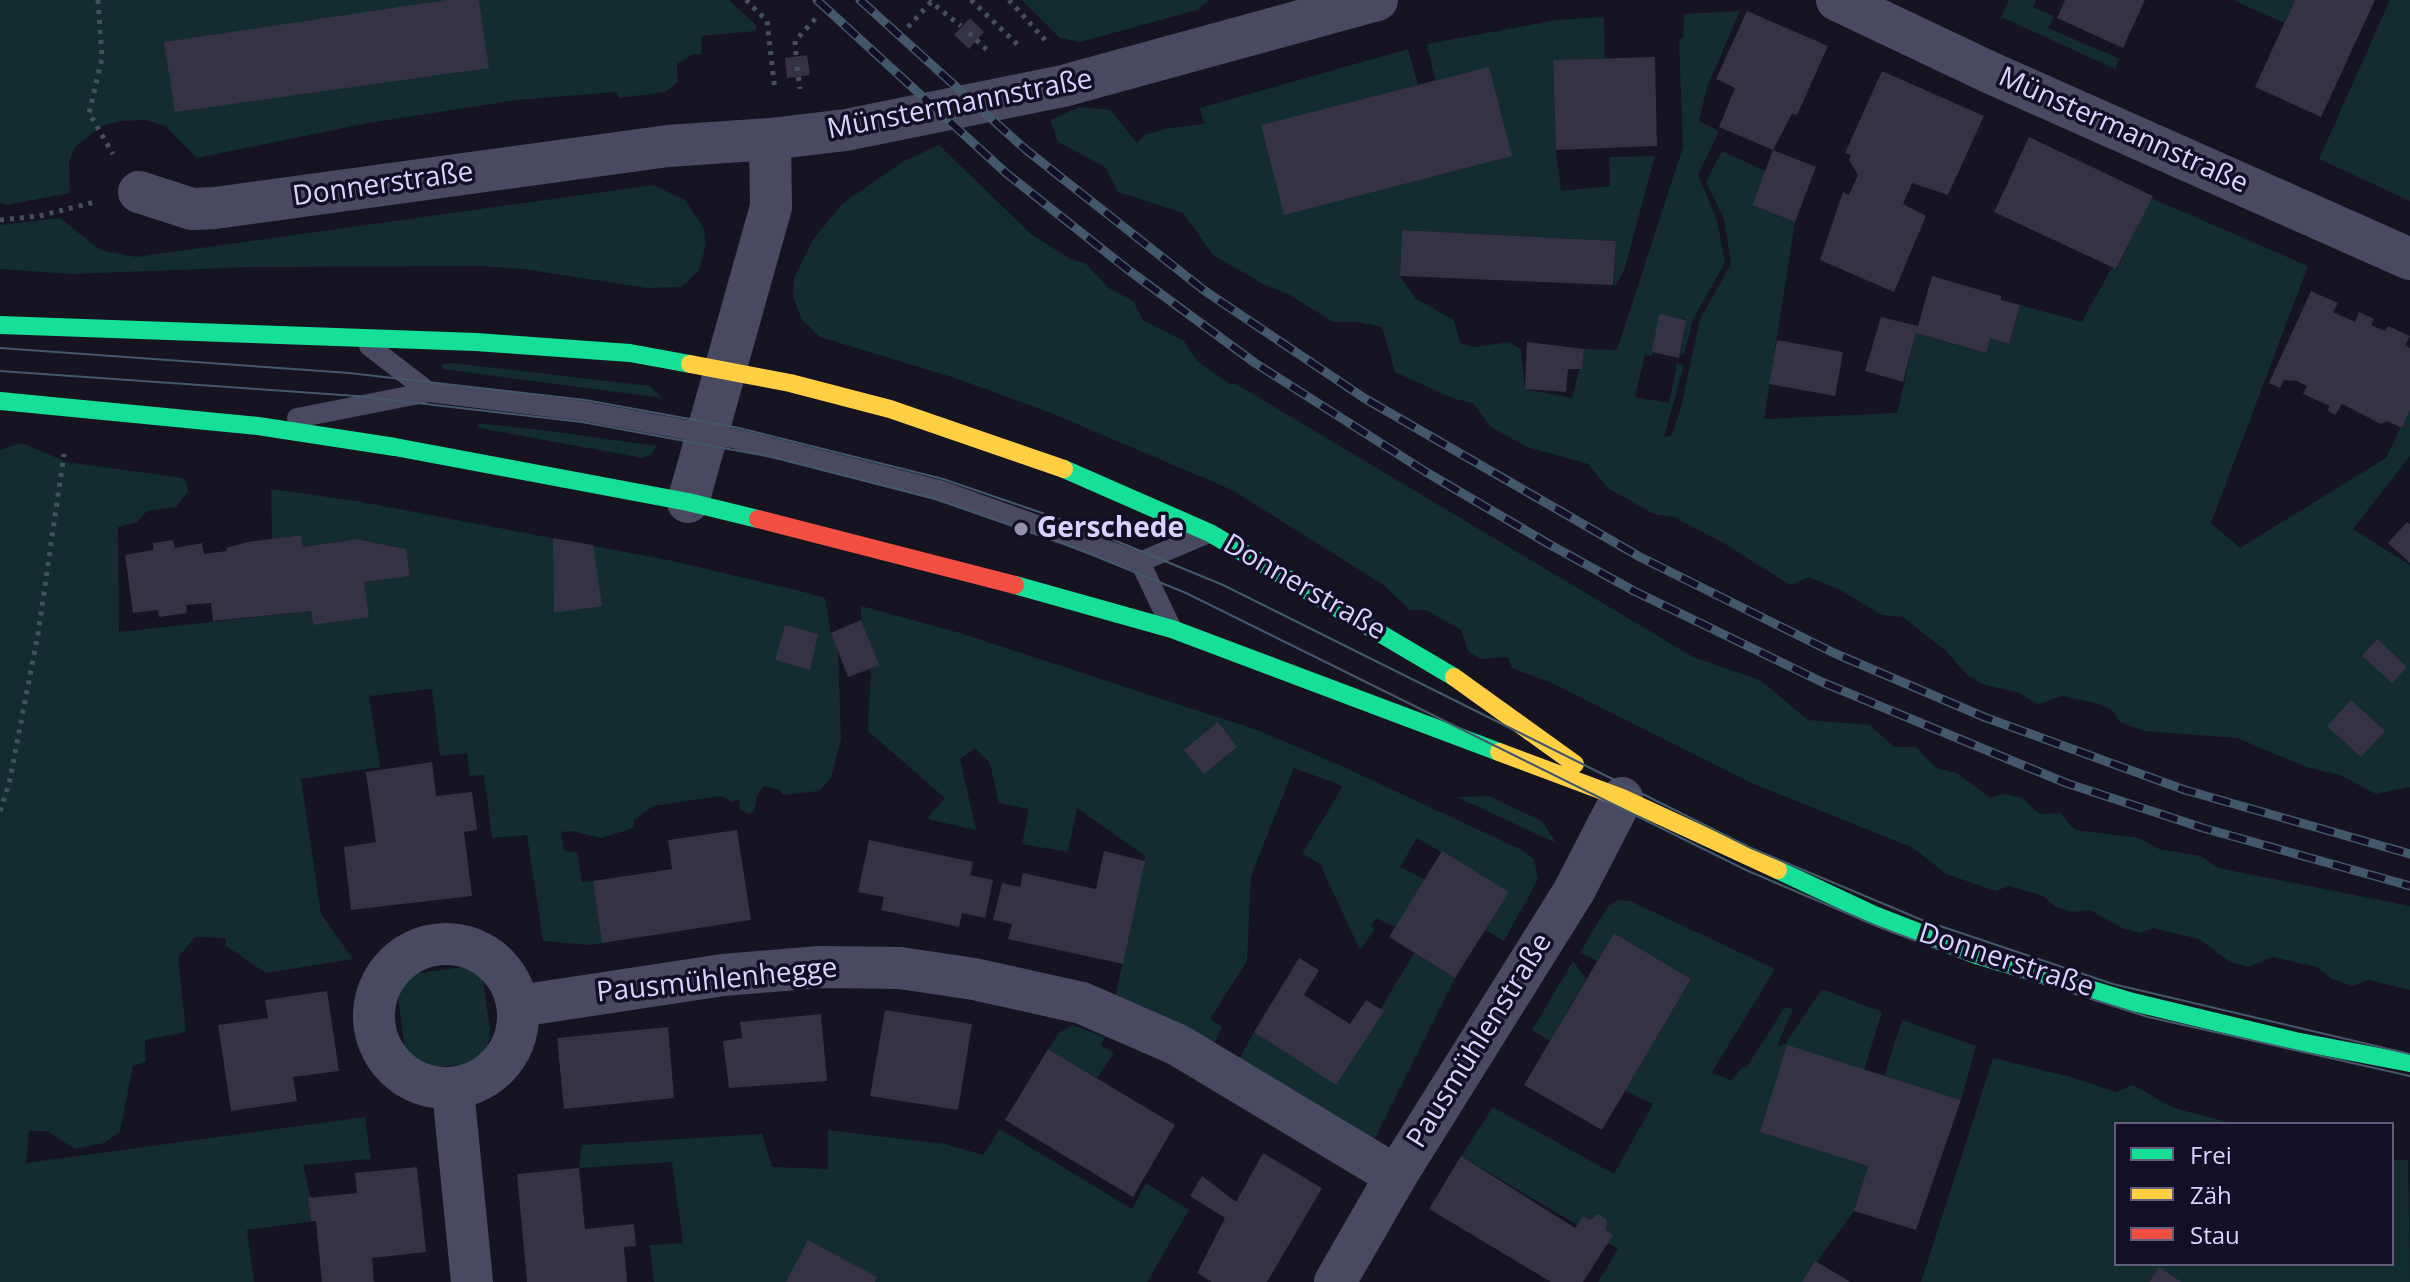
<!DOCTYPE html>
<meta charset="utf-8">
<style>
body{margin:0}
#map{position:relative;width:2410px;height:1282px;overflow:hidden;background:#161421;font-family:"Open Sans",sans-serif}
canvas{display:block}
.legend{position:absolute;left:2114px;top:1122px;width:280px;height:144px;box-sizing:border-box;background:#130f26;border:2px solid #625e7d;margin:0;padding:10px 14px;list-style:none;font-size:24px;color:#d9d4ff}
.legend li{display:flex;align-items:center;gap:16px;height:40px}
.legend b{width:40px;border:2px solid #625e7d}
</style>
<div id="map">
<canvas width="2410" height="1282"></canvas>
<ul class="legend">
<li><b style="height:10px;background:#16e098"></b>Frei</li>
<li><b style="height:10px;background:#ffcf43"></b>Zäh</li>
<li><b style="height:10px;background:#f24e42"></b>Stau</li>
</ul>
</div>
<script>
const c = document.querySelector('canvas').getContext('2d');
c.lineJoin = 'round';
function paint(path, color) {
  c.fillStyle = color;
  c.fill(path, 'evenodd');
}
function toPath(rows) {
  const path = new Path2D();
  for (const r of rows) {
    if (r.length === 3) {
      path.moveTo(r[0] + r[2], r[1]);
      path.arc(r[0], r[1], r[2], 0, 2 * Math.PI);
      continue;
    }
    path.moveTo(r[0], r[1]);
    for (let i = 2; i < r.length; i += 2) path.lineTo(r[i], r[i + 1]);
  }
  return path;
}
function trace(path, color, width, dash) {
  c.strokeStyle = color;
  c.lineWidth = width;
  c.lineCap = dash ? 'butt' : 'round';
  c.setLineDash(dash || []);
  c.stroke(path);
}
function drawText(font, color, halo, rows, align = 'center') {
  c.font = font + ' "Open Sans",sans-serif';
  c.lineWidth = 7;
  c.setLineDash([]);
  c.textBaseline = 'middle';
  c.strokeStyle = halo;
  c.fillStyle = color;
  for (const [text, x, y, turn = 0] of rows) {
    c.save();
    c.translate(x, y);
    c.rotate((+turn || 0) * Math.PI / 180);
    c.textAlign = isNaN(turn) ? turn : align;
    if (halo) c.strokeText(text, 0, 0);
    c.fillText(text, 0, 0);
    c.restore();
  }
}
paint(toPath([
 [0,0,729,0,756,25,756,31,701,36,702,54,693,54,677,64,678,82,665,92,619,98,616,92,517,100,368,123,197,158,165,126,146,120,121,121,101,126,75,147,69,162,70,193,6,205,0,202],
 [1022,0,1210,0,1197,10,1080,42,1060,38],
 [2009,0,2036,0,2033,7,2054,16,2048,28,2120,59,2115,69,2001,17],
 [2233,0,2295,0,2284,23],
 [2390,0,2410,0,2410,201,2319,159],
 [1740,11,1707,87,1699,121,1719,131,1698,175,1717,220,1725,263,1693,319,1684,355,1680,355,1686,319,1659,315,1652,356,1645,355,1635,397,1669,403,1677,363,1684,365,1664,437,1671,436,1680,411,1700,319,1731,264,1724,219,1706,181,1722,151,1765,171,1752,205,1795,222,1764,419,1897,413,1916,333,1985,353,1990,338,2009,344,2020,305,2082,322,2112,267,2117,269,2151,198,2308,266,2211,523,2240,548,2386,458,2410,408,2410,456,2353,529,2410,565,2410,787,2376,794,2340,775,2306,767,2237,738,2144,731,2120,722,2114,712,2100,704,2061,696,2039,704,2017,692,1985,685,1968,676,1946,651,1903,617,1882,615,1842,591,1809,577,1790,585,1722,542,1674,517,1654,514,1608,488,1588,464,1527,447,1491,427,1473,403,1455,399,1395,372,1382,327,1358,322,1333,322,1290,295,1265,285,1213,255,1183,213,1118,192,1105,167,1058,142,1050,120,1080,107,1110,110,1137,143,1145,135,1169,128,1204,124,1200,108,1408,49,1418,85,1435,80,1427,44,1557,20,1601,17,1604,19,1605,58,1553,61,1556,150,1561,191,1610,186,1609,157,1655,156,1624,271,1614,288,1615,241,1402,230,1400,276,1416,299,1454,320,1460,343,1474,347,1509,342,1521,349,1525,389,1572,398,1584,349,1617,350,1683,147,1679,40,1683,38,1684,14],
 [939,145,1031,234,1072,260,1085,263,1109,288,1133,301,1143,320,1184,341,1197,361,1230,384,1236,384,1693,657,1760,680,1808,720,1870,725,1894,747,1916,747,1936,768,1957,773,1990,798,2003,794,2022,798,2040,814,2060,813,2075,830,2139,838,2159,849,2201,856,2218,868,2410,906,2410,990,2369,980,2353,986,2332,979,2317,967,2272,957,2248,967,2230,962,2199,939,2153,928,2140,933,2122,928,2090,910,2072,912,2056,907,2043,896,2009,886,1996,891,1946,874,1913,848,1749,782,1552,683,1512,668,1508,657,1480,659,1468,651,1461,630,1426,610,1410,610,1382,584,1232,490,1051,413,955,378,820,337,802,320,793,297,794,278,812,241,843,203,904,161],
 [653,185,685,200,704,229,706,245,699,270,682,287,647,288,523,269,480,266,251,267,73,274,0,269,0,225,60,218,100,250,136,257],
 [453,363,650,386,662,398,442,369,443,364],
 [476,423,550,431,657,446,652,454,643,458,479,428],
 [21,443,67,462,182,478,186,482,188,492,176,507,147,511,137,522,118,527,119,632,311,611,313,625,364,582,410,576,406,549,356,539,303,547,300,535,272,539,271,489,356,501,668,560,800,591,825,598,831,633,861,620,861,606,960,633,1260,731,1337,764,1522,850,1534,859,1538,879,1504,941,1485,930,1508,892,1417,838,1400,867,1425,880,1395,927,1376,918,1371,926,1375,929,1360,950,1320,864,1302,854,1343,786,1294,768,1251,876,1247,961,1210,1019,1222,1027,1211,1050,1236,1064,1254,1032,1336,1084,1414,953,1455,978,1372,1144,1115,999,1145,856,1077,808,1068,852,1022,844,1029,809,999,803,990,763,975,748,960,759,976,830,931,820,928,817,945,798,868,731,871,669,848,677,838,651,841,739,831,778,819,791,783,795,778,789,764,786,757,796,754,812,749,814,740,810,739,800,732,802,721,796,653,806,633,821,634,828,601,838,571,831,561,832,564,851,577,852,582,882,593,881,602,943,590,945,543,941,527,835,492,838,484,775,470,776,467,753,440,756,432,689,369,696,380,767,301,779,321,914,353,959,266,973,226,946,226,938,195,937,178,957,186,1032,145,1040,146,1062,133,1066,120,1132,104,1143,75,1149,47,1131,29,1131,26,1163,365,1117,371,1159,303,1165,316,1221,247,1230,254,1282,0,1282,0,450],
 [1488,796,1542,821,1556,843,1457,797],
 [1617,900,1630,901,1775,969,1712,1072,1731,1081,1742,1067,1746,1068,1785,1007,1793,1009,1777,1046,1785,1044,1822,989,1882,1012,1864,1070,1761,1132,1868,1166,1854,1211,1802,1282,1598,1282,1618,1249,1461,1156,1493,1107,1614,1174,1653,1104,1625,1091,1691,979,1614,933,1597,961,1580,952,1608,906],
 [1573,961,1586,979,1550,1041,1532,1030],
 [462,967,472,969,483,981,490,1030,487,1052,474,1064,420,1068,405,1052,398,998,401,984,413,974],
 [1902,1020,1976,1046,1961,1100,1884,1076],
 [1072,1025,1105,1037,1101,1046,1114,1053,1097,1078,1048,1049,1059,1033],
 [1993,1058,2071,1077,2116,1092,2133,1085,2174,1108,2235,1124,2116,1124,2116,1264,2392,1264,2392,1160,2408,1160,2410,1282,2182,1282,2159,1267,2149,1282,1921,1282],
 [1000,1129,1132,1209,1146,1183,1189,1210,1147,1282,654,1282,650,1245,683,1243,672,1162,579,1168,582,1145,762,1134,772,1167,828,1169,828,1130,945,1144,983,1155]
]), '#132c2d');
paint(toPath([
 [446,0,479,0,489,68,175,112,164,42],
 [2065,0,2145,0,2123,48,2057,18],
 [2295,0,2375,0,2321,117,2255,87],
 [1747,11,1828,46,1797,115,1792,114,1773,150,1719,127,1735,88,1716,79],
 [970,18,984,32,969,49,954,35],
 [807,55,810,75,787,78,785,58],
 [1655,57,1657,146,1556,150,1553,60],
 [1489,67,1512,156,1284,215,1261,125],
 [1882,71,1984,116,1948,195,1912,183,1903,204,1926,216,1894,292,1820,260,1843,192,1849,195,1858,175,1849,160,1851,155,1845,153],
 [2029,137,2153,196,2116,269,1994,212],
 [1773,150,1816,167,1795,222,1752,205],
 [1402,230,1616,241,1613,285,1400,276],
 [1932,276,2001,296,2001,300,2020,305,2009,344,1990,338,1986,353,1916,333,1903,382,1865,371,1881,317,1918,326],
 [2311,291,2338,303,2333,312,2355,322,2359,312,2374,319,2371,325,2385,331,2388,326,2410,336,2405,345,2410,348,2410,410,2402,428,2387,421,2381,424,2342,404,2335,415,2327,410,2330,406,2303,394,2307,386,2297,381,2284,380,2280,388,2269,383],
 [1659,314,1686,320,1679,358,1652,352],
 [1777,340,1843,352,1835,396,1769,384],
 [1527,342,1584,349,1582,369,1568,369,1566,392,1525,389],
 [2407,522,2410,524,2410,563,2388,543],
 [301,535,303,547,356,539,406,549,410,576,364,582,369,617,313,625,311,611,213,621,211,603,186,605,187,613,159,617,158,610,133,613,125,555,153,550,153,543,173,540,175,548,202,543,204,554,227,551,226,548,248,542],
 [553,538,593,545,602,606,554,613],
 [861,620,879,665,848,677,831,633],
 [785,625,818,634,810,670,775,660],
 [2377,639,2407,667,2392,683,2362,656],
 [2351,700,2385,731,2361,757,2327,726],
 [1218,722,1237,747,1204,774,1184,750],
 [432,762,436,796,472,792,477,830,464,832,472,896,351,910,344,847,376,842,366,772],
 [737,830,751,920,602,943,593,881,672,869,668,840],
 [869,840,973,862,970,875,993,880,985,918,962,913,959,927,881,910,884,897,858,892],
 [1104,851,1145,861,1123,964,1008,939,1012,924,993,920,1002,883,1020,887,1023,873,1096,889],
 [1442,851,1509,892,1455,978,1389,937],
 [1614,933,1691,979,1602,1130,1524,1085],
 [1299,958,1319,970,1304,995,1350,1024,1366,1000,1384,1011,1336,1085,1254,1032],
 [327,991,339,1071,293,1077,297,1101,231,1111,218,1025,268,1018,265,1000],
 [885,1010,972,1024,958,1110,870,1096],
 [821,1014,827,1081,729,1088,723,1041,742,1038,740,1022],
 [668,1027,674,1098,564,1109,557,1038],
 [1787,1045,1961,1100,1916,1230,1854,1211,1868,1166,1760,1132],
 [1048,1049,1175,1125,1133,1197,1005,1120],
 [1263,1153,1322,1188,1267,1282,1212,1282,1197,1273,1225,1218,1190,1196,1202,1176,1236,1202],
 [1461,1156,1575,1228,1583,1216,1590,1220,1598,1214,1607,1220,1606,1230,1613,1235,1583,1282,1551,1282,1429,1209],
 [417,1167,426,1252,372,1258,374,1282,322,1282,316,1221,311,1221,308,1198,357,1193,355,1173],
 [579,1168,585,1229,634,1224,636,1246,624,1247,627,1282,527,1282,517,1174],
 [808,1240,877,1277,875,1282,786,1282],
 [1815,1261,1851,1282,1802,1282],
 [2159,1267,2182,1282,2149,1282]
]), '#343243');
trace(toPath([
 [98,0,102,58,89,113,113,154],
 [746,0,767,21,775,91],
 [971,0,1019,46],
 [1009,0,1045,40],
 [908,27,931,2,961,26],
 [969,33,989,52],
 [796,55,795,41,816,18],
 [797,67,800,89],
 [0,220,39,216,95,202],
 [0,811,9,784,38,634,64,454]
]), '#44505f', 5, [4, 6]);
trace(toPath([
 [369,346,429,392],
 [297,418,429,392,583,411,737,439,939,490,1140,562,1206,534],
 [1140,562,1171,627]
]), '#4a4962', 20);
trace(toPath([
 [1837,0,1991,73,2410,259],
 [139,192,192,209,215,208,668,146,770,139],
 [688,502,771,207,770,139,846,130,1063,86,1377,0],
 [446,1016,72],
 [519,1006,723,975,820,967,900,968,974,979,1082,1003,1178,1045,1396,1176],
 [453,1090,472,1282],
 [1335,1282,1396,1176,1574,891,1622,798]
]), '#4a4962', 42);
trace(toPath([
 [0,325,476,342,630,353,690,364],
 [0,401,258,426,395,447,688,502,758,519],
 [1064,469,1210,533,1454,677],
 [1015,585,1172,629,1499,752],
 [1778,870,1874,915,1979,956,2133,1002,2295,1041,2410,1063]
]), '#16e098', 18);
trace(toPath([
 [690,364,790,383,890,409,1064,469],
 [1454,677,1575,764],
 [1499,752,1622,798,1778,870]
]), '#ffcf43', 18);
trace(toPath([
 [758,519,1015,585]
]), '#f24e42', 18);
trace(toPath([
 [0,348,349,373,585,400,739,428,943,479,1080,526,1223,585,1751,848,1922,920,2113,984,2410,1054],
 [0,371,356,396,582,422,772,457,935,499,1068,545,1186,593,1746,870,1879,927,1959,957,2148,1017,2410,1076]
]), '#43596b', 2);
const rail = toPath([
 [817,0,1006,173,1131,272,1255,363,1426,472,1547,543,1634,591,1824,683,2066,783,2203,828,2410,886],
 [860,0,1025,149,1205,291,1364,398,1640,557,1834,653,1984,717,2185,790,2410,854]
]);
trace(rail, '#43596b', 9);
trace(rail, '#130f26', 6, [18]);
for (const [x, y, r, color] of [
 [1021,529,8,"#9591b1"]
]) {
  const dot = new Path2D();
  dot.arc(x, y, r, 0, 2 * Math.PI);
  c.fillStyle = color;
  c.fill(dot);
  trace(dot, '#130f26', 3);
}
drawText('28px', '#d9d4ff', '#130f26', [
 ["Münstermannstraße",960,105,-11],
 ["Münstermannstraße",2123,131,24],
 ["Donnerstraße",383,185,-8],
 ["Donnerstraße",1304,588,30],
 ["Donnerstraße",2006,961,18],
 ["Pausmühlenhegge",717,981,-6],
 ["Pausmühlenstraße",1480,1041,-58]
]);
drawText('bold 28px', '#d9d4ff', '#130f26', [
 ["Gerschede",1037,529]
], 'left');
</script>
